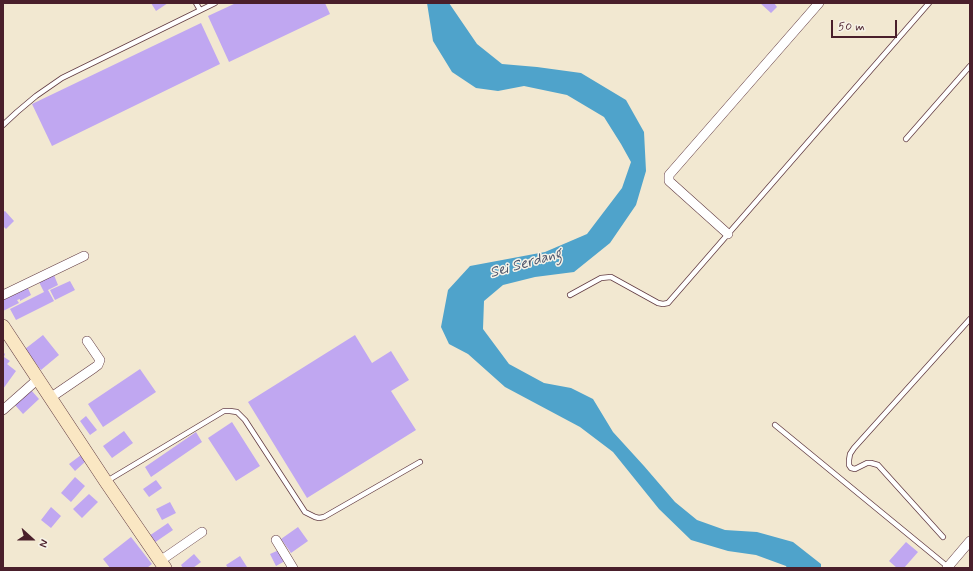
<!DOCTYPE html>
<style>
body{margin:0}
#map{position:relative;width:973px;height:571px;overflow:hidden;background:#f2e8d1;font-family:Mynerve,sans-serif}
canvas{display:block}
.frame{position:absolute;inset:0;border:4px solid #4a1f2b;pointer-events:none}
.north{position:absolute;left:12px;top:519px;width:40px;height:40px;-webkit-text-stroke:3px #f7f3e8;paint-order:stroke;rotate:111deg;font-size:11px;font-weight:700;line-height:16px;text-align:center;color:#4a1f2b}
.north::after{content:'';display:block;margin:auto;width:14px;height:18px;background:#4a1f2b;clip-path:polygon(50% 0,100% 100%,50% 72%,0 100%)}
.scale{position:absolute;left:831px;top:20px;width:66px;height:18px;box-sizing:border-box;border:2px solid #4a1f2b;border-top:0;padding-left:5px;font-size:12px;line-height:14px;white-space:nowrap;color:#4a1f2b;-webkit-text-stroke:3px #f7f3e8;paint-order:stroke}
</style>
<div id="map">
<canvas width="973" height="571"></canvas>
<div class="frame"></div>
<div class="north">N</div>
<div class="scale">50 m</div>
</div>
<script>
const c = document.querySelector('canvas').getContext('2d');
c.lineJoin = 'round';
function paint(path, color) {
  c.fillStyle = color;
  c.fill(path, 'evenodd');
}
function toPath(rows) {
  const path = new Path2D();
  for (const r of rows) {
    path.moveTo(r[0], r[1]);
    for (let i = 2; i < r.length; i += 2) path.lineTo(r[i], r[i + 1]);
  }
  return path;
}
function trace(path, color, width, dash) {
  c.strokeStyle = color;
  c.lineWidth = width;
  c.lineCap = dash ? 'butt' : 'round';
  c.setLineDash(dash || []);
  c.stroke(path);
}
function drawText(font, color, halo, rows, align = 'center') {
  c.font = font + ' Mynerve,sans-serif';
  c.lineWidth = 3;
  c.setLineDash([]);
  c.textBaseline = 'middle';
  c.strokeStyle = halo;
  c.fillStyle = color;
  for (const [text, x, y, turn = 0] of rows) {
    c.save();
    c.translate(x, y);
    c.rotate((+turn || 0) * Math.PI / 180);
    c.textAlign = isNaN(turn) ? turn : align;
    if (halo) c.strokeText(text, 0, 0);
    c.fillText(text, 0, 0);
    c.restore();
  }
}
paint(toPath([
 [427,3,449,3,477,44,502,64,537,67,581,73,626,100,644,132,646,171,636,205,610,243,574,272,535,277,503,285,484,301,483,329,509,364,544,383,571,388,593,399,613,432,644,466,675,502,697,520,725,530,757,532,793,542,821,564,821,568,787,568,786,566,756,555,728,551,691,540,659,509,613,452,580,427,505,387,468,354,449,344,441,327,448,290,470,266,545,252,587,234,622,188,631,162,621,144,604,117,567,95,524,86,498,91,476,88,452,72,433,41]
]), '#4fa3cb');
paint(toPath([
 [151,3,168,3,156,11],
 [236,3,325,3,330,14,229,62,208,16],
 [760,3,774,3,777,7,771,13],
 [201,23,220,64,52,146,32,104],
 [5,211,14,221,6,229,3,226,3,212],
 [54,275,58,285,44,292,39,282],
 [70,281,75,290,55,300,50,290],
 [27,286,31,295,20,301,20,299,17,300,19,303,3,311,3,298],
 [48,290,54,301,16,320,10,309],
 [43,335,59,355,41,370,25,349],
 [355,335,372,363,391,351,409,380,391,391,416,430,307,498,248,402],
 [3,352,5,354,4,357,10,361,7,364,16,371,3,389],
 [140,369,156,392,103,427,88,404],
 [31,390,39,399,23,414,15,405],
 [86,416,97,430,90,435,80,421],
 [232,422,260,466,236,481,208,438],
 [124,431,133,443,112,458,103,446],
 [196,432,202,442,151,477,145,467],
 [81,455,86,461,75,471,69,464],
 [75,477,85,486,71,502,61,493],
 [156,480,162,488,149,497,143,489],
 [89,494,98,502,82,518,73,509],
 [170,502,176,513,162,520,156,509],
 [51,507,61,516,51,528,41,520],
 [168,523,173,530,154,543,149,536],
 [298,527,308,541,291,553,281,539],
 [131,537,152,564,147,568,110,568,103,559],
 [906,542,918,552,904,568,897,568,889,561],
 [279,550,285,561,276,566,270,554],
 [194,554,201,562,193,568,183,568,181,565],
 [240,556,247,567,245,568,228,568,226,565]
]), '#c0a7f1');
const lane = toPath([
 [196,3,200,10],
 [3,125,17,112,36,96,62,78,215,3],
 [906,139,970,66],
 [570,295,601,278,611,277,658,303,663,304,668,303,929,3],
 [775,425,948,567],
 [107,481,224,411,230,411,237,412,245,420,305,512,315,517,319,518,324,517,420,462],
 [943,537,878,465,871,463,867,463,855,469,851,468,849,465,849,460,850,454,854,448,970,319]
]);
const street = toPath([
 [728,234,669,181,669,175,819,3],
 [3,295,84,256],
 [50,398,94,368,98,365,100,360,87,341],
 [3,410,38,379],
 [276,540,287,558,293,568],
 [160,561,202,532],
 [947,568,970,541]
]);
const secondary = toPath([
 [3,326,106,482,165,568]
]);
trace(lane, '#633d44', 6);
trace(street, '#633d44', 10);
trace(secondary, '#633d44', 14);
trace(lane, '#fff', 4.5);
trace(street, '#fff', 9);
trace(secondary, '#fae7c3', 13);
drawText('italic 15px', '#4c546b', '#f7f3e8', [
 ["Sei Serdang",526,264,-16]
]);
</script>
